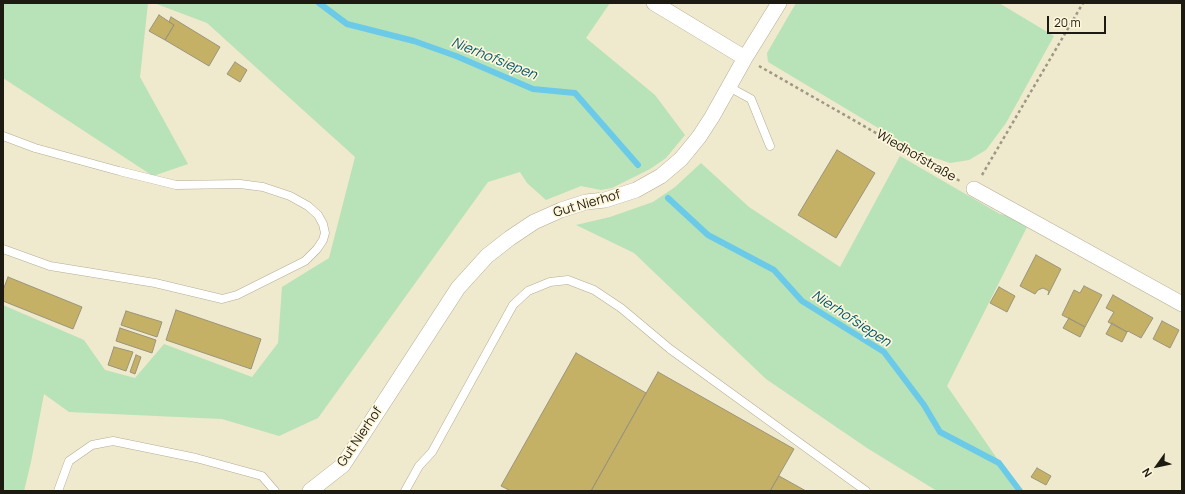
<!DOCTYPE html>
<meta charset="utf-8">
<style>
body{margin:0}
#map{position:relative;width:1185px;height:494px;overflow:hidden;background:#efe9ce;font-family:Manrope,sans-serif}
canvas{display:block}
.frame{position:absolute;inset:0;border:4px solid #1d1b11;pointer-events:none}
.north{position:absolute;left:1137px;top:446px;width:40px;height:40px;-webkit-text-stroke:3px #fdf6db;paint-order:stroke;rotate:237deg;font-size:11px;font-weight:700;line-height:16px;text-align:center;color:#1d1b11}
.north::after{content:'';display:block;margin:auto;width:14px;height:18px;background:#1d1b11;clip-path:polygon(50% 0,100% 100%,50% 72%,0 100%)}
.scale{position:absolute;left:1047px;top:16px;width:59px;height:18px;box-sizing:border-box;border:2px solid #1d1b11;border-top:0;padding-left:5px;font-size:12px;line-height:14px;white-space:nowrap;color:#1d1b11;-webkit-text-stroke:3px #fdf6db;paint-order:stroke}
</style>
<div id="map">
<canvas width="1185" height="494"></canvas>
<div class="frame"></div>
<div class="north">N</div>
<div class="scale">20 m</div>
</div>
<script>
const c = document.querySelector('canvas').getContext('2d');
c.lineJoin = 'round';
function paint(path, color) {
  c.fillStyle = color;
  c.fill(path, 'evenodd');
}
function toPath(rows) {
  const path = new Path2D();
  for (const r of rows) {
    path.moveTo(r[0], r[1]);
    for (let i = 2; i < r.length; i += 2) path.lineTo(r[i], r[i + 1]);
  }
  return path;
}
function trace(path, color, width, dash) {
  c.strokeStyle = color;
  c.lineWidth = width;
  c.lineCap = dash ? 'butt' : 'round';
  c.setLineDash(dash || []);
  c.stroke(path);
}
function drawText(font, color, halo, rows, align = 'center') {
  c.font = font + ' Manrope,sans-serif';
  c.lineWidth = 3.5;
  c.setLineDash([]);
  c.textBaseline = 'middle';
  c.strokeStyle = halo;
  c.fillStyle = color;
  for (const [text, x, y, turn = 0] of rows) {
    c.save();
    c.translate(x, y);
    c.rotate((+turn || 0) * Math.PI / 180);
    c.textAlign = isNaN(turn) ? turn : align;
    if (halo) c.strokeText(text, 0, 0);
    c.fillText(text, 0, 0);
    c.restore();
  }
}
paint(toPath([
 [3,3,148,3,140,77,188,164,153,176,3,78],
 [154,3,610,3,586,38,655,95,685,135,666,158,650,169,612,188,601,190,581,186,546,200,527,183,520,172,488,182,318,418,279,436,222,419,69,412,44,394,31,462,24,491,3,491,3,305,84,340,105,370,135,378,164,344,252,377,278,343,282,287,329,258,355,157,207,23],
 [796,3,999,3,1054,36,1006,123,986,150,969,160,950,163,920,153,768,62,767,53],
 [900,156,1000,214,1005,215,1027,227,947,386,1018,489,1024,491,937,491,867,448,766,379,634,253,576,225,610,217,653,202,675,187,701,163,749,207,840,267]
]), '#b8e2b8');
trace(toPath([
 [319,3,347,24,414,41,456,56,533,89,575,93,638,165],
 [668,198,708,235,774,270,802,301,884,352,924,405,940,432,999,463,1020,491]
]), '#6ccae9', 6);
const building = toPath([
 [159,15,174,25,165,40,149,31,159,15],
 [171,17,220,47,209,66,165,40,174,25,169,22,171,17],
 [235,62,247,70,240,82,227,74,235,62],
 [837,150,875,173,836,238,798,215,837,150],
 [1036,255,1061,269,1048,295,1049,291,1043,288,1038,290,1035,294,1020,286,1036,255],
 [8,277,82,307,73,329,3,301,3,290,8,277],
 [1084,286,1102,295,1085,327,1062,315,1074,290,1080,293,1084,286],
 [999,287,1015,296,1007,312,990,303,999,287],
 [1113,295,1153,318,1141,338,1128,331,1127,332,1108,322,1114,312,1106,308,1113,295],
 [176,310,261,339,251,369,166,340,176,310],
 [126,311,162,322,157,337,121,325,126,311],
 [1069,318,1085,327,1080,337,1063,328,1069,318],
 [1162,321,1179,330,1170,348,1153,339,1162,321],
 [1112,323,1127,332,1122,342,1106,334,1112,323],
 [120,328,156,340,152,353,116,341,120,328],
 [114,347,133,352,126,371,108,365,114,347],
 [576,353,646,393,591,491,511,491,501,486,576,353],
 [136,355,141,357,135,374,130,372,136,355],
 [658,372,794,449,770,491,591,491,658,372],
 [1037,468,1051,476,1046,485,1031,477,1037,468],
 [779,476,806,491,770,491,779,476]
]);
paint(building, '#c4b165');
trace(building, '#9a947b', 1);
const lane = toPath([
 [729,87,751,99,770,146],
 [3,136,35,148,119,171,176,185,240,184,263,187,290,196,308,206,318,215,323,224,325,233,323,240,317,249,305,261,237,295,222,299,155,283,50,266,3,249],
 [58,491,69,461,92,445,113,441,196,458,262,476,275,491],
 [405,491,419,466,432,452,513,305,528,291,550,282,568,280,594,290,621,308,670,349,866,491]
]);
const street = toPath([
 [654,3,745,58],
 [974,189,1182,304],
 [310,491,343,465,458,288,487,256,510,238,534,222,561,210,586,202,605,200,636,190,661,176,681,159,699,137,712,117,745,58,779,3]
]);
trace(lane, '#b3ad93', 9);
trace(street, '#b3ad93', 16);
trace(toPath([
 [759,66,960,181],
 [982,175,1083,3]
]), '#9d9884', 2.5, [3, 3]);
trace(lane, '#fff', 8);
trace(street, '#fff', 15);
drawText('13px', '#1d1b11', '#fdf6db', [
 ["Wiedhofstraße",916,156,30],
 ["Gut Nierhof",587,204,-16],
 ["Gut Nierhof",360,437,-56]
]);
drawText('italic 14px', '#04586d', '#fdf6db', [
 ["Nierhofsiepen",494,59,22],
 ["Nierhofsiepen",851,319,33]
]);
</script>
